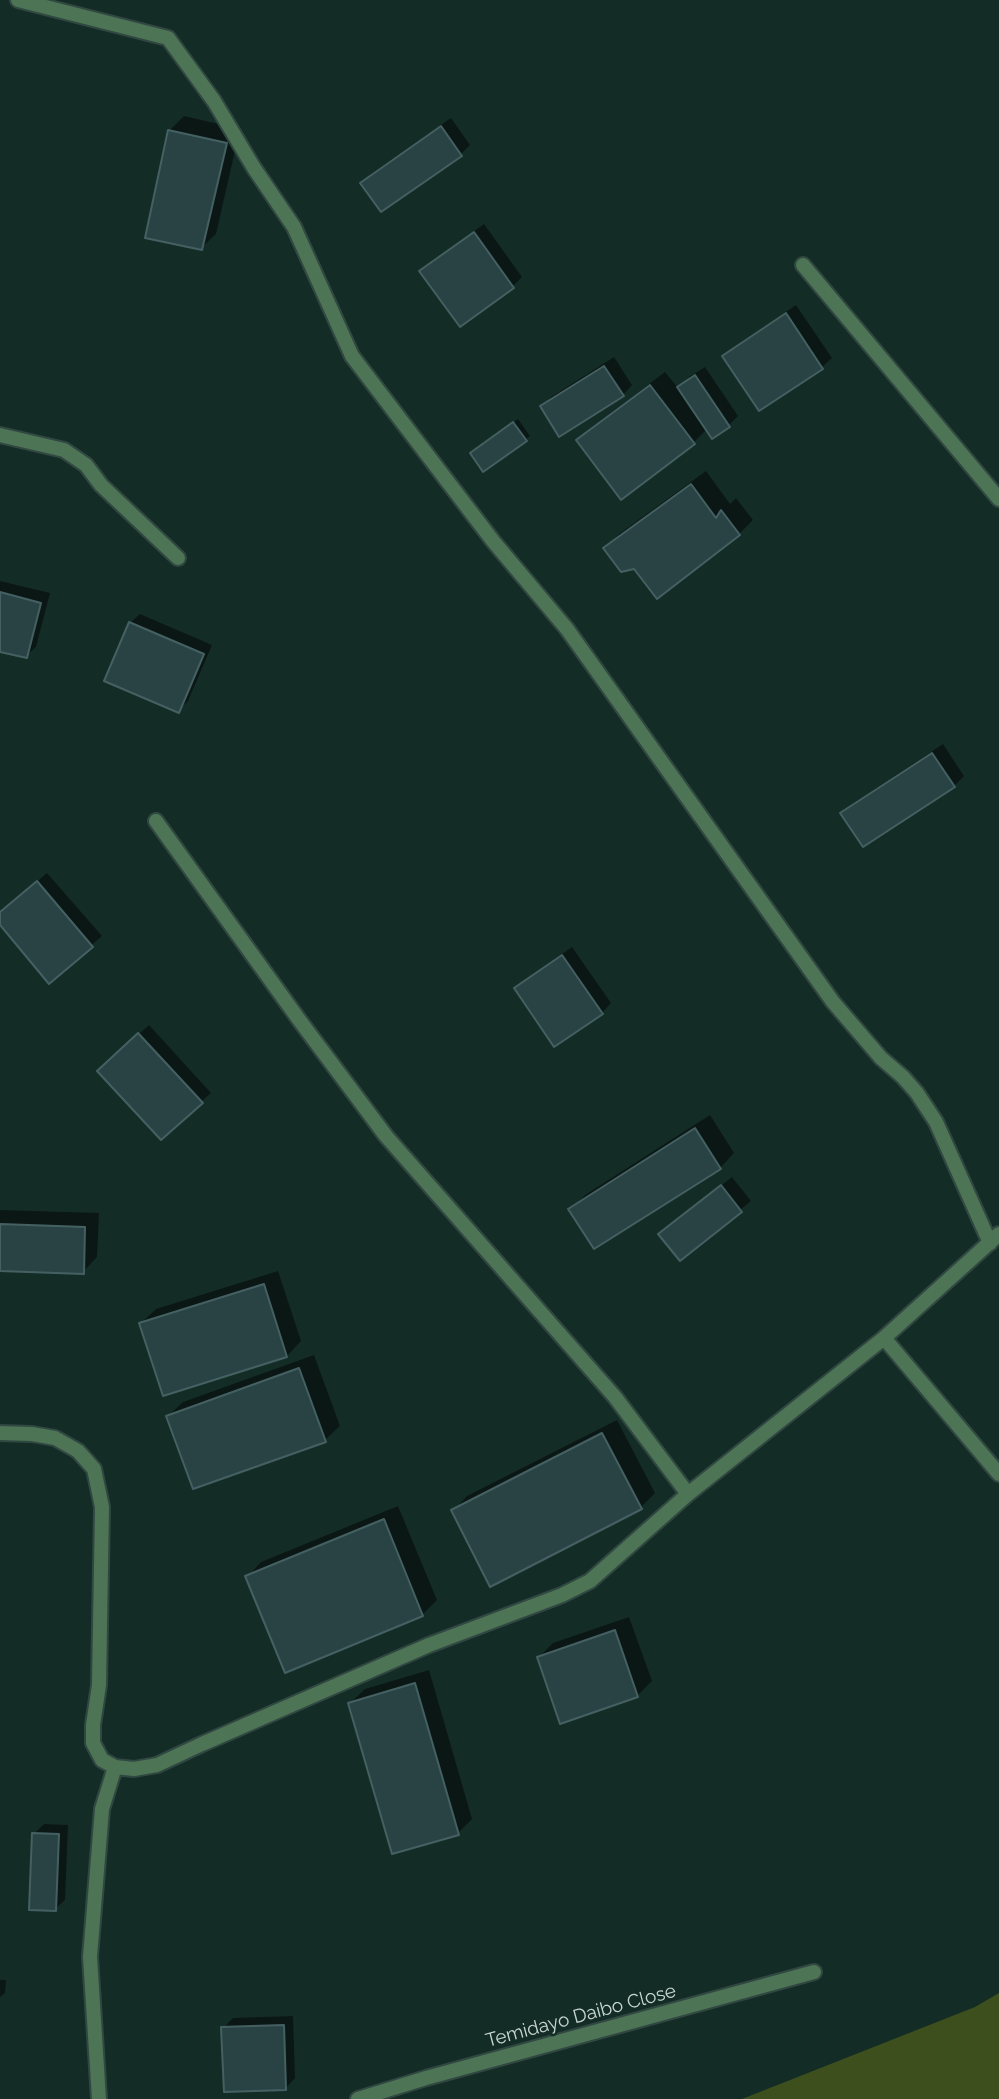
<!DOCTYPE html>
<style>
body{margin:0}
canvas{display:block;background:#142c26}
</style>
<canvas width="999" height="2099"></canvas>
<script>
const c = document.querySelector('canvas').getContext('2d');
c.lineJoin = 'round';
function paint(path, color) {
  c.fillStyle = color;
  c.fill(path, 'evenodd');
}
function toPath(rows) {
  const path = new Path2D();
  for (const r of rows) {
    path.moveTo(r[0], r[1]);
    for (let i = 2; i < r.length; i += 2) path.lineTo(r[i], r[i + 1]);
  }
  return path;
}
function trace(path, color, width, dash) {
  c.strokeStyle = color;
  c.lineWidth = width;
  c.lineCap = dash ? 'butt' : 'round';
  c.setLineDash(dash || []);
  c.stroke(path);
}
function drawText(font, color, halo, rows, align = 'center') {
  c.font = font + ' Raleway,sans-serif';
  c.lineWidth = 5;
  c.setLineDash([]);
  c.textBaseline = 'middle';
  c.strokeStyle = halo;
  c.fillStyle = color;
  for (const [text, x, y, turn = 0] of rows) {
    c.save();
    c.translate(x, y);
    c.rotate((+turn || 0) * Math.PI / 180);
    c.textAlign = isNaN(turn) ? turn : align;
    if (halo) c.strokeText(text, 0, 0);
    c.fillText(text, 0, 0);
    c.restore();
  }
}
paint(toPath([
 [999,1993,999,2099,742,2099,975,2007]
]), '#3e4f1e');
paint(toPath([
 [184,116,240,129,216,234,201,248,147,236,170,130],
 [451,118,470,145,461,154,362,183,372,173],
 [484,224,522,277,513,286,421,271,431,262],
 [796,305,832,358,822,367,760,409,724,356,734,347],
 [614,357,632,385,623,395,542,406,551,397],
 [705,367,738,416,729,425,707,429,694,442,621,497,578,440,593,426,665,372,678,388,689,377],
 [518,419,530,436,525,440,476,449],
 [706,471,730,504,736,498,753,520,739,534,635,567,605,548,619,534],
 [0,581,50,593,36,647,26,656,0,650],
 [140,614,212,645,188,701,178,711,130,623],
 [943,744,964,776,954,786,864,845,843,813,852,804],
 [47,873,102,936,50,981,0,923,0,913],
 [572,947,611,1003,602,1013,516,989,526,979],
 [149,1025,211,1093,201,1102,109,1061],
 [710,1115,734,1153,720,1168,570,1210,585,1195],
 [732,1177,751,1201,680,1259,670,1225],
 [0,1210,99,1213,97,1257,83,1272,0,1269],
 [278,1271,301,1341,287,1356,141,1323,156,1309],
 [314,1355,340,1426,325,1440,168,1416,183,1402],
 [617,1420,655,1493,640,1508,453,1511,467,1496],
 [398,1506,437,1600,423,1614,286,1670,247,1577,261,1562],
 [629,1617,652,1681,637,1696,539,1657,553,1643],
 [429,1670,472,1819,458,1833,350,1703,365,1689],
 [44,1824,68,1825,65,1900,55,1909,34,1834],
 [0,1980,6,1980,5,1993,0,1997],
 [293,2016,295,2078,286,2088,223,2028,233,2018]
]), '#0007');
const building = toPath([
 [441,126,462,156,381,212,360,183,441,126],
 [168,130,227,143,202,250,145,238,168,130],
 [474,232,514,288,460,327,419,271,474,232],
 [786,313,823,369,759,411,722,356,786,313],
 [604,366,624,396,559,437,540,406,604,366],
 [695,375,730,427,712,439,677,387,695,375],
 [650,385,695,444,621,500,576,440,650,385],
 [513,422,527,441,483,472,470,453,513,422],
 [691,484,716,518,721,510,740,535,657,599,634,569,621,572,603,548,691,484],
 [0,592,41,603,27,658,0,652,0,592],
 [129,622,204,654,179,713,104,681,129,622],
 [932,753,955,787,863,847,840,813,932,753],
 [37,881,93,947,49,984,0,925,0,912,37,881],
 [562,955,603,1014,554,1047,514,988,562,955],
 [138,1033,203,1103,161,1140,97,1071,138,1033],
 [695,1128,721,1169,594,1249,568,1209,695,1128],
 [721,1185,742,1212,680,1261,658,1234,721,1185],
 [0,1224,85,1227,84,1274,0,1271,0,1224],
 [264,1284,287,1357,163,1396,139,1323,264,1284],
 [299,1368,326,1442,193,1489,166,1416,299,1368],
 [602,1433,642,1509,490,1587,451,1510,602,1433],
 [384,1519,423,1616,285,1673,245,1576,384,1519],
 [615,1630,638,1697,560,1724,537,1657,615,1630],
 [415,1683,459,1835,392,1854,348,1703,415,1683],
 [32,1833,59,1834,56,1911,29,1910,32,1833],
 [284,2025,286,2090,224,2092,221,2027,284,2025]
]);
paint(building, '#294345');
trace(building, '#456062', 2);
const minor = toPath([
 [18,0,168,38,214,101,254,168,294,227,352,356,493,541,567,629,833,1002,881,1058,903,1077,917,1093,936,1122,990,1243],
 [803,265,999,499],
 [0,435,64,450,86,465,101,485,178,558],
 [156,821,300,1021,386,1136,615,1397,688,1494],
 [884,1338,999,1234],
 [0,1433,32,1434,55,1438,78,1451,94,1469,102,1507,99,1685,93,1725,93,1743,102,1760,115,1767,134,1769,157,1765,202,1744,429,1645,562,1595,590,1581,688,1494,884,1338,999,1474],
 [99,2099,90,1957,102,1809,115,1767],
 [358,2099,426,2078,814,1972]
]);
trace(minor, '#314741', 18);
trace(minor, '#4c7455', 14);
drawText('19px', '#c7d5d1', '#142c26', [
 ["Temidayo Daibo Close",581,2016,-15]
]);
</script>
